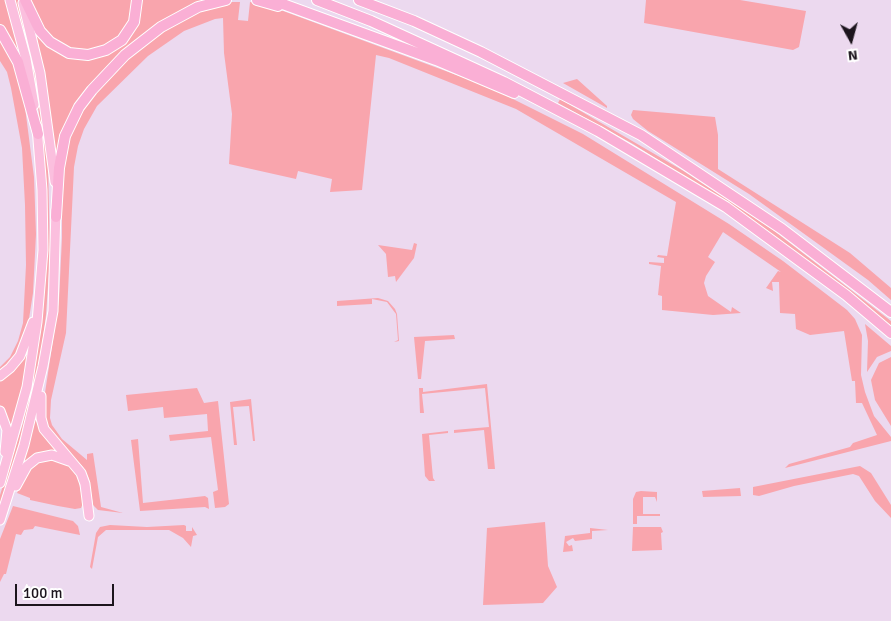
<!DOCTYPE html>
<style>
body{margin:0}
#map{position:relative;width:891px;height:621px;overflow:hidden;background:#ecd9ef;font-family:Signika,sans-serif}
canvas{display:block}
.north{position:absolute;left:826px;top:15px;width:50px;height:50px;-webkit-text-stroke:4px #fff;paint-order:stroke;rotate:173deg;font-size:14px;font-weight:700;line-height:20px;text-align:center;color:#1c151d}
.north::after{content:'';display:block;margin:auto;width:18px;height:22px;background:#1c151d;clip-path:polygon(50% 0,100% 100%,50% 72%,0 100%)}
.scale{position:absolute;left:15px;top:584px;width:99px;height:22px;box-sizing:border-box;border:2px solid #1c151d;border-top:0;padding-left:6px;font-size:15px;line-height:18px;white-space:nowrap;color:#1c151d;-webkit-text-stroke:4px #fff;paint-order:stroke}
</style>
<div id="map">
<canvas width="891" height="621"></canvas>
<div class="north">N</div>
<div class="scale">100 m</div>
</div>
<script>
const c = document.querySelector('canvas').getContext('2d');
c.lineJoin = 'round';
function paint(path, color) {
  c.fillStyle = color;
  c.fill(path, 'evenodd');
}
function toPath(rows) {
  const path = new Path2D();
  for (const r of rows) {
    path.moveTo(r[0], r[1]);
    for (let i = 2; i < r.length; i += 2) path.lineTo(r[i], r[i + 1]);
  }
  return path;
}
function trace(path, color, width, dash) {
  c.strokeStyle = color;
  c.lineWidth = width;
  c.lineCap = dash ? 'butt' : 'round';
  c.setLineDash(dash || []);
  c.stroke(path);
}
paint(toPath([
 [0,0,6,0,24,72,18,51,0,24],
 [14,0,18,0,35,65,48,162,50,257,46,315,37,382,17,459,0,506,0,495,23,423,32,381,41,323,46,257,46,186,39,113,31,66],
 [30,0,134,0,134,7,126,31,103,49,75,52,49,38],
 [139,0,211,0,199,4,100,76,56,159,49,103,35,27,66,54,121,44],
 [646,0,740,0,806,11,799,47,793,50,644,23],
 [229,2,240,2,238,20,248,21,250,2,267,5,489,87,583,134,729,224,783,261,847,310,855,319,862,335,861,375,865,392,874,416,891,437,891,441,785,468,789,464,850,447,853,443,877,435,862,403,856,403,855,381,852,381,844,331,810,335,796,329,795,314,780,313,779,282,772,282,773,291,766,288,778,271,781,272,723,232,708,257,715,262,706,276,704,283,708,296,731,312,732,307,741,313,713,315,662,310,662,296,658,295,661,266,649,264,649,262,664,263,664,258,657,257,658,255,667,256,676,202,516,109,389,58,376,55,362,190,330,192,332,179,298,171,296,179,229,164,232,114,224,53,223,18,215,19,184,31,148,56,97,106,84,129,78,146,74,167,66,333,51,400,50,418,52,425,62,439,87,460,87,454,93,453,101,507,123,513,98,510,93,505,89,479,83,467,48,431,43,406,59,300,62,238,62,178,67,137,82,108,136,49,190,14],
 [0,34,7,45,22,84,34,177,36,234,33,293,26,338,18,355,0,373,0,367,10,357,18,341,23,323,26,265,25,205,22,148,11,88,7,72,0,61],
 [577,79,607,106,607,108,563,83],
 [560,99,682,170,773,230,891,321,891,326,841,286,709,192,633,144,558,103],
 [633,110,715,117,718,135,718,169,850,253,891,288,891,300,868,280,749,194,648,131,633,119,631,115],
 [414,243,417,244,414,258,396,282,395,276,388,277,386,254,378,245,412,250],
 [378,298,388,301,395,309,397,314,399,341,394,342,398,340,396,314,387,302,372,299,372,304,337,306,337,301],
 [865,324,891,346,891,351,877,357,867,372,868,341],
 [32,332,23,385,11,433,0,405,0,379],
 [454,335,455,339,425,341,421,379,418,379,414,337],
 [891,357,891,426,875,400,871,380,879,363],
 [487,384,495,469,488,469,484,430,454,433,454,430,489,427,485,388,422,394,424,413,420,413,419,388,423,388,423,392],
 [197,388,204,403,218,401,229,504,225,507,215,508,213,492,218,490,211,437,170,441,169,435,208,431,207,414,164,418,163,407,128,411,126,395],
 [251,399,255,441,253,441,249,406,233,407,237,445,234,445,230,402],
 [35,419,46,439,57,450,56,453,25,465,22,464],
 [448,431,448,433,429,435,433,478,435,481,429,481,425,476,422,434],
 [138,439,143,503,205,496,208,498,209,509,205,507,140,511,131,440],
 [47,457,71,466,78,477,83,503,81,508,75,509,58,506,30,500,30,498,17,493,30,466],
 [860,466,871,473,891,505,891,518,875,501,859,476,853,474,794,486,759,496,753,495,753,487],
 [740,488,741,496,703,497,702,491],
 [641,491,657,492,657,502,655,497,643,497,643,514,660,514,660,516,637,516,637,524,633,524,633,499,636,492],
 [13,506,73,521,78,526,80,535,35,526,33,529,24,530,21,535,16,534,6,574,4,574,0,582,0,539],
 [545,522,548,566,557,587,543,603,483,605,487,528],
 [110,525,147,527,184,525,186,526,186,531,192,531,192,527,197,535,193,536,191,547,183,538,169,530,106,530,98,537,92,569,90,567,96,533,100,527],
 [633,527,661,527,663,532,661,533,662,550,632,551],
 [590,528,608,530,592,531,592,539,575,541,573,538,566,542,569,546,572,545,573,551,563,552,565,536,590,533]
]), '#f9a5ad');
const trunk = toPath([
 [10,0,26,59,34,105],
 [23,3,40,73,55,182],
 [0,376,10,368,20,356,33,322],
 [41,396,41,418,44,429,81,473,85,484,89,516],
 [0,411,7,430,5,452],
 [0,483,27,387,37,322,43,250,42,190,37,127],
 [16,486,27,466,37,458,52,455,69,461],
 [0,520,24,445,43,366,53,311,56,210]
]);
const motorway = toPath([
 [25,0,40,31,50,42,69,53,88,55,106,50,122,40,134,22,137,0],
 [257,0,278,6],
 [272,0,436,60,514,93],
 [317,0,371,21,504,82,598,131,726,207,846,295,891,333],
 [359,0,414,21,481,52,641,135,782,229,891,312],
 [0,30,18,62,38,134],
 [56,217,59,168,65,136,79,107,92,90,125,55,161,27,198,7,226,0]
]);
trace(trunk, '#fff', 11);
trace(motorway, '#fff', 12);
trace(trunk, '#fbbfde', 9);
trace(motorway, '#faafd5', 10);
</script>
